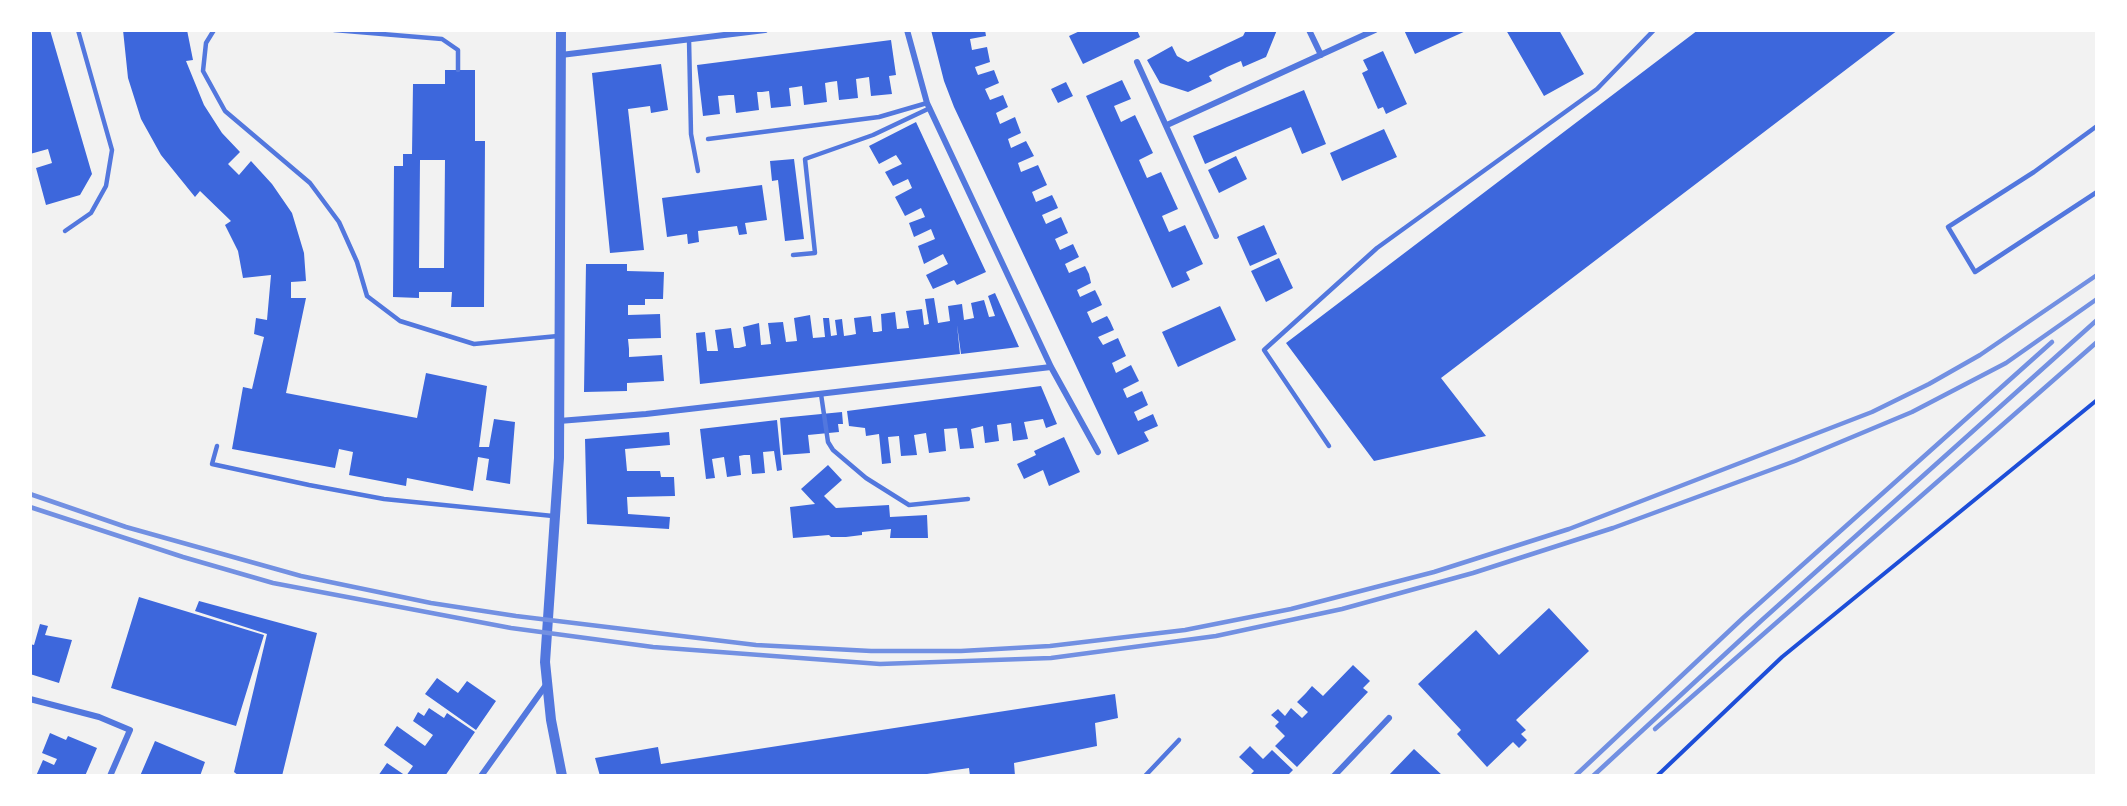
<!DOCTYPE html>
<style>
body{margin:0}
#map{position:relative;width:2127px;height:806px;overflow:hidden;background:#f2f2f2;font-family:"Alegreya Sans",sans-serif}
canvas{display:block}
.frame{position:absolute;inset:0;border:32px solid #fff;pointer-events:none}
</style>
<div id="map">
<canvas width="2127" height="806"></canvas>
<div class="frame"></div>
</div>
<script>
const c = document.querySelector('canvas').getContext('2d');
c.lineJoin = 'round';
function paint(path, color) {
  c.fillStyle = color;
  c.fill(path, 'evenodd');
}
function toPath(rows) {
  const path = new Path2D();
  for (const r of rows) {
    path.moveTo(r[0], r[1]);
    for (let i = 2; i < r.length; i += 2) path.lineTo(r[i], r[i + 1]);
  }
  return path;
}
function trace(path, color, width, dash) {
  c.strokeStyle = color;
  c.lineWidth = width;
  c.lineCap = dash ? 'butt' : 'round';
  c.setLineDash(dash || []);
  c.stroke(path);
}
paint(toPath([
 [30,30,50,30,92,174,80,195,46,205,36,168,52,163,48,149,30,154],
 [123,30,187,30,193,60,186,61,204,105,222,133,240,152,228,164,239,175,251,161,272,184,292,213,304,253,306,281,291,282,291,298,306,298,286,393,417,418,426,373,487,386,479,447,489,447,494,419,515,422,510,484,486,480,489,459,478,457,473,491,407,478,406,486,349,475,353,452,339,449,335,468,232,449,243,387,252,389,264,337,254,334,256,318,267,320,271,275,243,278,238,251,225,225,231,221,200,191,195,197,161,155,141,119,128,78],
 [931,30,985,30,986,36,970,39,972,50,987,47,990,62,975,67,976,70,978,75,994,70,999,83,985,89,990,100,1003,95,1008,107,996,113,1000,124,1015,117,1021,133,1008,139,1011,148,1026,141,1034,156,1018,163,1021,172,1038,165,1047,185,1032,192,1036,202,1052,195,1055,201,1058,208,1042,215,1046,224,1061,217,1068,233,1055,239,1060,250,1073,244,1079,257,1065,264,1069,273,1085,266,1089,274,1091,283,1077,290,1080,297,1095,290,1099,298,1102,305,1087,312,1092,323,1107,316,1110,321,1114,330,1098,337,1103,345,1118,338,1126,356,1112,363,1116,373,1131,365,1139,381,1123,389,1127,398,1142,391,1148,405,1134,412,1138,421,1153,414,1158,426,1144,432,1149,441,1118,455,954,107,944,81],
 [1082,30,1137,30,1140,37,1083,64,1069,36],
 [1246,30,1277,30,1266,57,1243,67,1241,61,1227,67,1209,76,1212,81,1188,92,1160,83,1147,60,1172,46,1177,56,1188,62,1243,36],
 [1404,30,1468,30,1415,54],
 [1506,30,1559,30,1584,74,1544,96],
 [1698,30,1898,30,1441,378,1486,436,1374,461,1286,343],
 [891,40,896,75,889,76,892,94,871,96,869,77,856,79,858,98,839,100,837,81,830,82,825,83,827,102,804,105,802,86,796,87,789,88,791,106,771,108,769,91,762,92,757,92,759,110,736,113,734,95,729,95,718,96,720,114,703,116,697,65],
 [1383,51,1407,104,1386,114,1383,107,1378,109,1362,73,1368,70,1363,60],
 [661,64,668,110,651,113,650,106,628,109,644,250,610,253,592,73],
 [445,70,475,70,475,141,485,141,484,307,451,307,452,292,419,292,419,298,393,297,394,166,403,166,403,154,412,154,413,84,445,84],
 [420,160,445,160,444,268,419,268],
 [1122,80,1131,99,1114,106,1121,122,1135,115,1153,153,1139,160,1147,178,1161,172,1178,209,1162,216,1169,232,1185,225,1203,264,1186,272,1190,280,1172,288,1086,96],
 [1066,82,1073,96,1058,103,1051,89],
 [1304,90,1326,144,1302,154,1291,127,1205,164,1193,136],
 [916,122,986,272,957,285,954,280,933,289,926,275,948,264,943,254,924,264,918,246,935,239,931,229,914,237,909,223,925,217,921,208,905,216,895,197,912,188,908,179,893,186,885,172,902,164,896,155,879,164,869,146],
 [1384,129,1397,157,1342,181,1330,153],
 [1236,156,1247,179,1219,193,1208,170],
 [794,159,804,239,785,241,778,180,772,181,770,161],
 [762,185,767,220,745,223,747,234,739,235,737,226,698,231,699,242,688,244,687,234,667,237,662,198],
 [1264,225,1277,254,1250,266,1237,237],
 [1279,258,1293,288,1266,302,1251,271],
 [586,264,627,264,627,271,664,272,663,299,645,299,645,305,628,305,628,315,660,314,661,338,628,339,629,349,629,357,662,355,664,381,627,383,627,391,584,392],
 [995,293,1019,347,961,354,957,325,960,354,700,384,696,333,705,332,707,351,718,351,715,330,731,328,734,348,739,348,746,346,743,327,759,323,761,345,771,344,768,323,783,322,786,342,797,341,794,318,810,315,813,338,825,337,823,318,829,318,831,336,837,335,835,320,842,319,844,336,851,335,856,334,854,318,871,316,873,332,877,332,882,331,881,314,895,312,897,329,909,328,906,311,922,309,924,325,929,324,925,299,934,298,938,323,950,321,948,306,962,304,964,320,974,318,971,303,984,300,989,317,995,316,988,296],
 [1220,306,1236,340,1178,367,1162,332],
 [1041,386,1057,424,1046,428,1043,419,1024,422,1028,439,1013,441,1011,423,997,425,999,441,985,443,983,426,971,429,974,448,960,449,957,428,944,429,946,451,929,453,926,433,914,435,917,455,901,456,899,436,888,437,891,463,882,464,879,434,866,436,865,428,849,426,847,411],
 [842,412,843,424,838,424,839,432,808,435,810,453,783,455,780,418],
 [777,420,782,470,777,471,774,451,763,452,765,473,752,474,750,455,744,455,739,456,741,475,727,477,724,457,712,459,715,478,706,479,700,429],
 [669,432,670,445,625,449,627,471,660,471,661,477,674,477,675,496,627,497,628,514,670,517,669,529,587,524,585,439],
 [1064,437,1080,472,1049,486,1043,470,1024,479,1017,464,1036,455,1034,451],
 [828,465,842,480,824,496,836,508,889,505,890,517,927,515,928,538,890,538,891,529,862,532,862,535,846,537,831,537,829,535,793,538,790,507,815,504,801,489],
 [139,597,264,635,236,726,111,688],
 [199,601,317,633,282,776,239,776,234,772,267,634,195,611],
 [1549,608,1589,651,1516,720,1526,730,1521,734,1527,740,1519,748,1513,742,1487,767,1457,734,1461,730,1418,684,1476,630,1499,655],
 [40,624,48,626,45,635,72,640,59,683,30,674,30,644,34,645],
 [1353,665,1370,681,1363,688,1368,692,1297,767,1275,746,1285,736,1275,726,1279,722,1271,715,1278,709,1285,716,1291,708,1302,718,1308,712,1297,702,1306,693,1312,686,1323,696],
 [437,678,458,693,467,681,496,701,476,730,425,694],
 [1115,694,1118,718,1095,723,1097,746,1014,763,1015,776,970,776,969,768,913,776,600,776,595,758,658,747,661,764],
 [429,708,444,718,447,713,475,732,445,776,378,776,387,763,406,776,413,766,384,745,397,726,425,746,433,735,413,721,418,712,424,716],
 [50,733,66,740,68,736,97,748,85,776,36,776,43,760,54,765,57,759,42,753],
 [155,741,205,762,200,776,140,776],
 [1250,746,1263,759,1272,750,1293,770,1287,776,1249,776,1254,771,1239,757],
 [1414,749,1443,776,1388,776]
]), '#3d67dc');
trace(toPath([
 [1657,776,1782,657,2097,400]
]), '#1d4ed8', 4);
trace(toPath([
 [214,30,206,43,203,71,225,111,310,183,339,222,357,262,367,296,400,321,474,344,558,336],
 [334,30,442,39,458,50,458,70],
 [689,39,691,134,698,171],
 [2097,126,2034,172,1948,227,1975,272,2097,192],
 [708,139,879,117,927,103],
 [65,231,91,213,106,186,112,150,78,30],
 [793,255,815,253,805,159,873,135,930,108],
 [821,394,828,442,833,450,866,478,909,505,968,499],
 [217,446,212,464,309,485,384,499,553,516],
 [1329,446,1264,350,1377,248,1597,89,1654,30],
 [1145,776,1179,740]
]), '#5277de', 4.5);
trace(toPath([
 [907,30,927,103,1051,367,1098,452],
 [1309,30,1321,55],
 [561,55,765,30],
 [1137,62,1216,236],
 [1167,125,1375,30],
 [559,421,646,414,1051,367],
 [30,699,99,717,130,730,110,776],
 [481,776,546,685],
 [1334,776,1389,718]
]), '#5277de', 6);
trace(toPath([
 [561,30,559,458,545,662,551,720,562,776]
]), '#5277de', 10);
trace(toPath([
 [30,494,126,527,301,576,431,603,516,616,756,645,871,651,961,651,1050,646,1185,630,1291,609,1434,572,1569,529,1872,412,1929,384,1980,355,2097,275],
 [30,507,183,557,273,583,511,628,653,647,880,664,1051,658,1216,636,1342,609,1473,573,1613,528,1795,461,1912,412,2006,363,2097,299],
 [1655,729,2097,342],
 [1575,776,1743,618,2052,342],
 [1593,776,1762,620,2097,320]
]), '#7290e2', 4.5);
</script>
